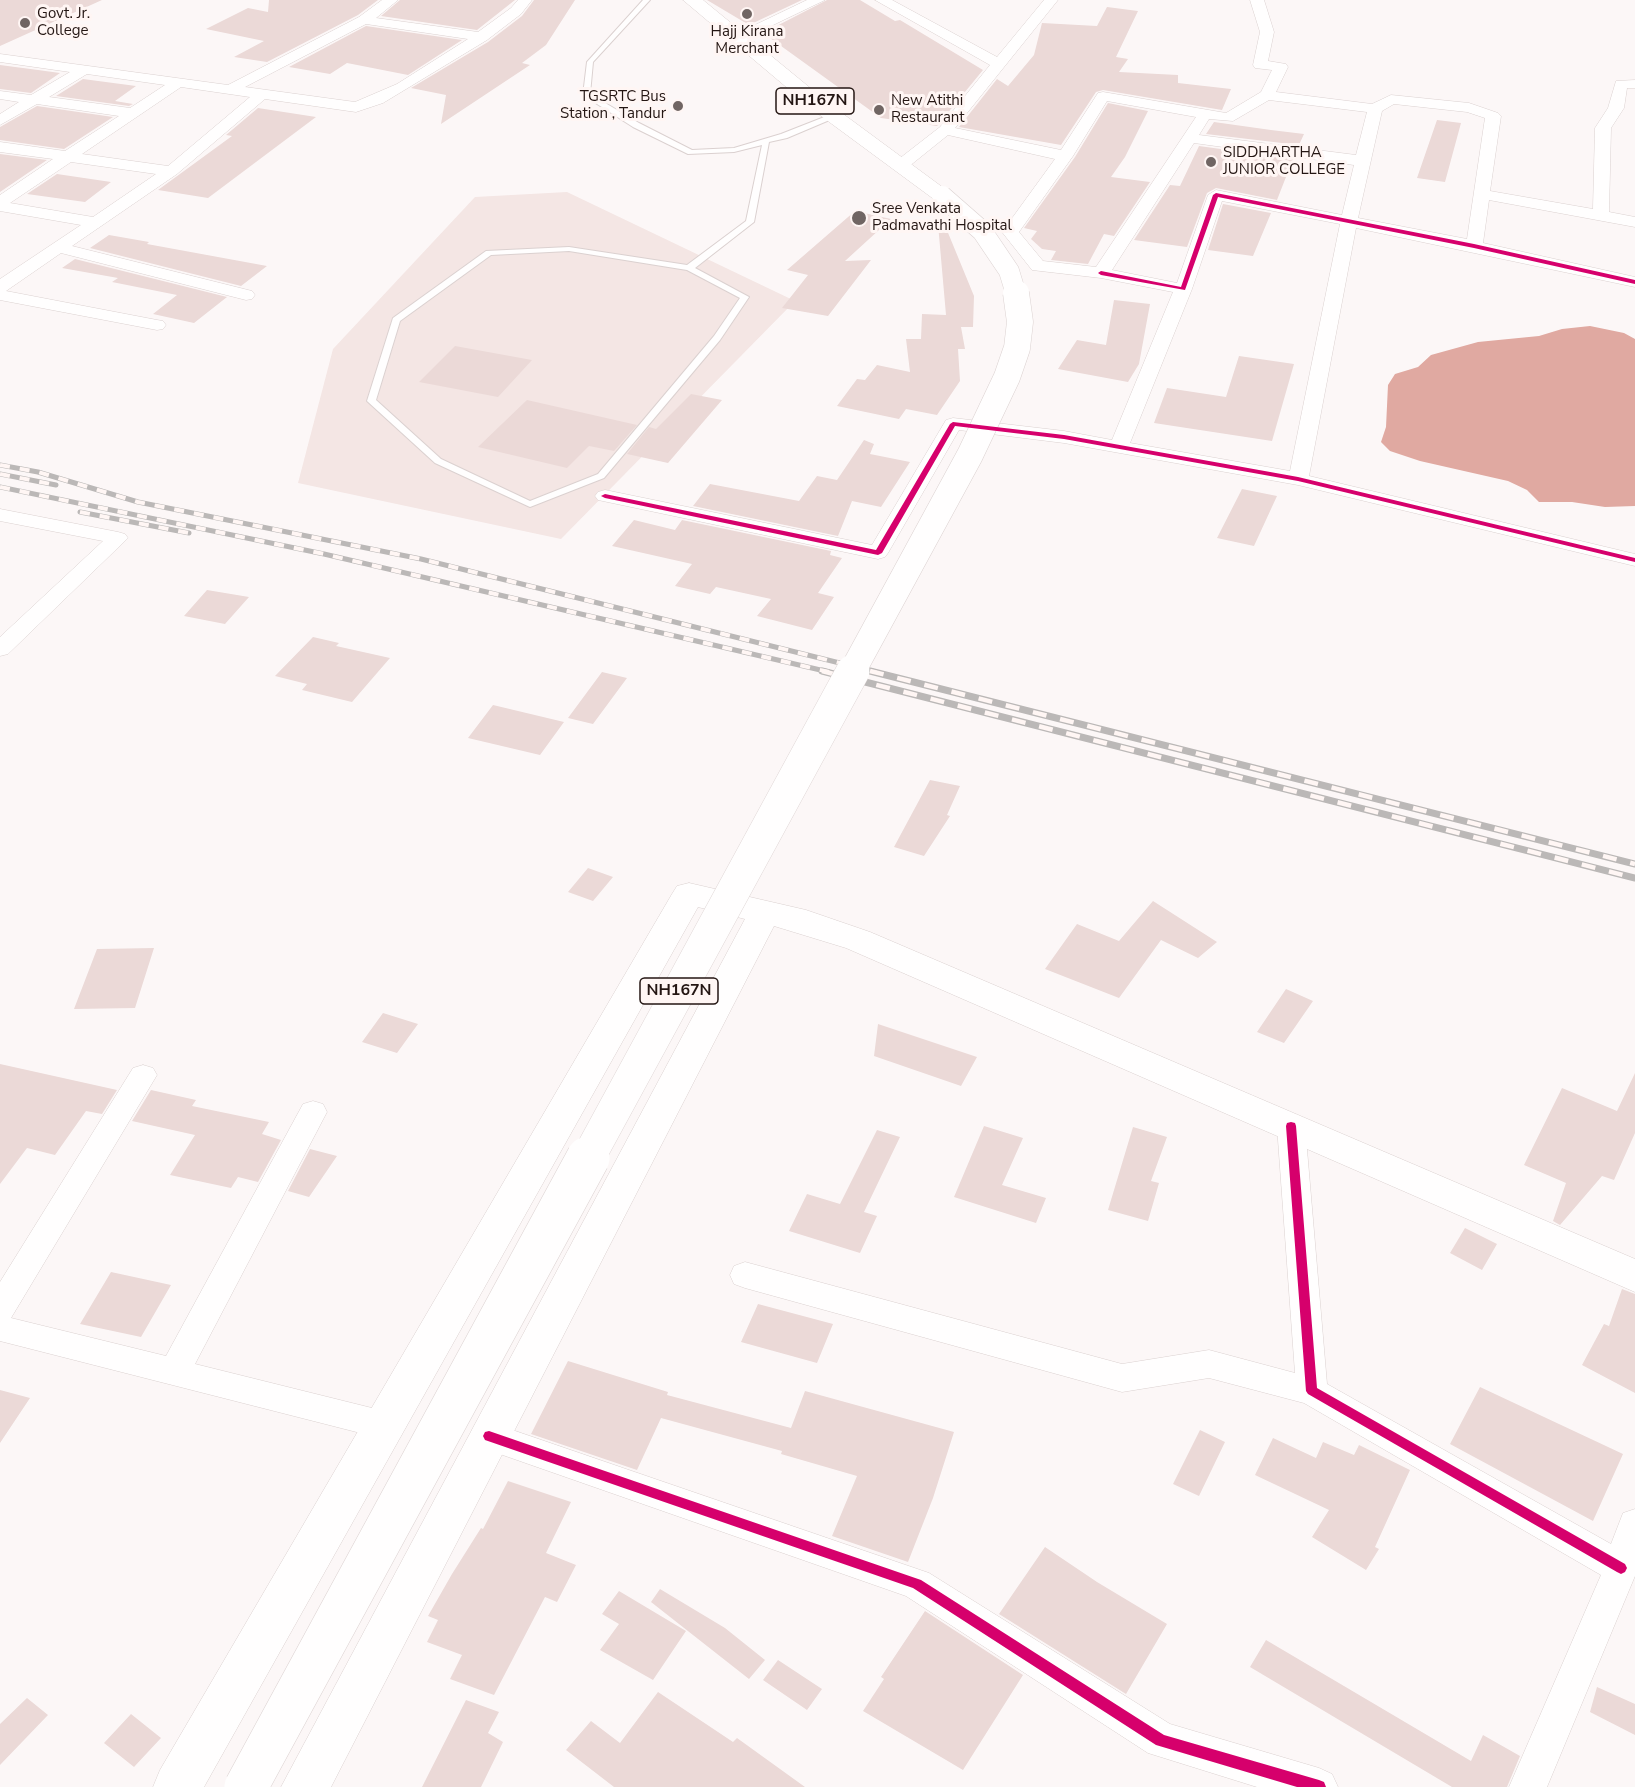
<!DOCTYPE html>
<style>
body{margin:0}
canvas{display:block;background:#fcf7f7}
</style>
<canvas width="1635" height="1787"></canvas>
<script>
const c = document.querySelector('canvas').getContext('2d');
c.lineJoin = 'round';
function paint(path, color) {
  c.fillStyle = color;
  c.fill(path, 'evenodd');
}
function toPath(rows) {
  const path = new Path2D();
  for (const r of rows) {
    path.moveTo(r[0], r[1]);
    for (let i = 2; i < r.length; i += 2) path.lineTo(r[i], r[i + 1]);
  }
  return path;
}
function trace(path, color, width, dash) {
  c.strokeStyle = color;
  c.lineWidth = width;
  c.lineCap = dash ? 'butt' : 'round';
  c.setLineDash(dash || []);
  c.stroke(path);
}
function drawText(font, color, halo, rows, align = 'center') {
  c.font = font + ' "Nunito Sans",sans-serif';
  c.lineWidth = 6;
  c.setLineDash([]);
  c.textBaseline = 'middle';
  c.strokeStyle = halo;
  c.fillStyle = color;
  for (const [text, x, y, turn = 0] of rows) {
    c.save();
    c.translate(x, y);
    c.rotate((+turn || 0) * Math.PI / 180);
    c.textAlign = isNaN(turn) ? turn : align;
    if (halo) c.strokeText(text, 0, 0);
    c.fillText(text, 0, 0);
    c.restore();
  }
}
paint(toPath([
 [567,192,795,301,561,539,298,483,333,349,475,197]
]), '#f4e6e4');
paint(toPath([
 [1590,326,1624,333,1635,339,1635,506,1605,507,1572,502,1539,502,1527,490,1508,481,1420,461,1390,451,1381,442,1386,427,1388,385,1395,374,1418,367,1431,355,1478,342,1539,336,1562,329]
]), '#e0a9a1');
paint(toPath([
 [0,0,102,0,0,46],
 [269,0,378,0,358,15,267,62,234,57,264,41,206,29,248,8,268,12],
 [400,0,515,0,477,30,381,16],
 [534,0,575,0,546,45,522,63,530,65,441,124,446,95,411,88,488,42,522,16],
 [707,0,802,0,749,25],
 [827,0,860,0,895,21,900,20,983,70,937,126,881,118,763,33],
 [1107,7,1138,11,1116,57,1128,59,1119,72,1178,75,1178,83,1231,89,1222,110,1103,90,1096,92,1061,145,959,127,997,79,1008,86,1034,55,1042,23,1097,26],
 [366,26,462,40,408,75,347,63,330,74,289,67],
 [0,65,38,70,60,73,31,93,0,89],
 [83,79,136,86,115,101,133,104,129,106,56,96],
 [1108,103,1148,111,1125,157,1111,177,1150,182,1114,236,1104,234,1088,264,1051,260,1056,251,1042,249,1031,239,1037,231,1024,228,1075,157],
 [37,106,113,117,64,149,0,140,0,127],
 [258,108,316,117,208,198,158,190,232,136,226,135],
 [1437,120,1461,123,1445,182,1417,178],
 [1214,122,1271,130,1304,134,1299,145,1206,134],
 [1199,146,1293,159,1277,200,1216,188,1207,193,1187,247,1134,240,1170,185,1180,186],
 [0,154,47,160,0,192],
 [57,174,111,182,85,202,27,194],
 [1223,204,1271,213,1253,256,1208,250],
 [855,211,891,219,845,261,871,260,828,316,782,308,808,275,787,270],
 [944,223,974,296,973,327,961,327,965,349,958,349,960,381,937,415,906,409,899,419,837,406,857,379,865,380,877,365,910,372,906,339,921,339,922,314,946,315,938,224],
 [109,235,149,242,147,244,267,266,241,286,90,248],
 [75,259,227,297,194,323,153,314,177,295,112,282,118,278,62,268],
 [1114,300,1150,304,1139,364,1128,382,1058,369,1077,340,1106,345],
 [455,346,532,360,498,397,419,382],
 [1239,356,1294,364,1272,441,1154,423,1167,388,1226,397],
 [691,394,722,400,668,463,627,454,649,427,656,429],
 [527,400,637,425,614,451,589,446,567,468,478,447],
 [864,440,874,444,870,454,910,462,881,507,852,501,838,536,693,506,710,484,799,501,817,476,837,480],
 [1242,489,1277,496,1254,546,1217,538],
 [634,520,675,530,682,520,831,551,830,555,842,558,818,593,834,597,812,630,757,616,771,599,716,587,710,594,675,586,692,564,612,546],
 [207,590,249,597,225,624,184,616],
 [313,637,339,643,336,646,390,658,352,702,302,690,307,684,275,676],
 [602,672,627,678,593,724,568,718],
 [493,705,564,722,540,755,468,738],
 [930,780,960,786,947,815,950,816,924,856,894,847],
 [588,868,613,877,593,901,568,892],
 [1153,901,1217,942,1198,958,1161,940,1119,998,1045,969,1077,924,1119,941],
 [154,948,135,1008,74,1009,97,949],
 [1286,989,1313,1001,1284,1043,1257,1032],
 [383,1013,418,1024,397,1053,362,1042],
 [878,1024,977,1057,961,1086,874,1056],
 [0,1064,117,1090,102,1114,86,1111,55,1155,27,1148,0,1184],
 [1635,1073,1635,1133,1614,1180,1602,1176,1560,1225,1553,1221,1566,1183,1524,1165,1562,1088,1617,1111],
 [151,1090,196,1100,192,1106,269,1122,262,1134,281,1140,258,1182,238,1177,231,1188,170,1175,195,1135,132,1121],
 [984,1126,1023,1138,1002,1185,1046,1198,1036,1223,954,1197],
 [1133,1127,1167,1137,1151,1181,1159,1183,1148,1221,1108,1210],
 [877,1130,900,1137,864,1212,877,1216,860,1253,789,1231,807,1194,840,1204],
 [310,1149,337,1156,309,1197,288,1191],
 [1465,1228,1497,1244,1482,1270,1450,1253],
 [111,1272,171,1285,141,1337,80,1324],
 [1622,1289,1635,1294,1635,1393,1582,1365,1604,1324,1609,1326],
 [758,1304,833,1324,817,1363,741,1342],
 [568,1361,668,1392,667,1395,791,1428,805,1391,954,1432,933,1498,908,1562,832,1536,857,1476,781,1454,782,1451,661,1418,637,1470,531,1434],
 [1480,1387,1623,1454,1593,1521,1450,1444],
 [0,1390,30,1398,0,1443],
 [1200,1430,1225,1442,1199,1496,1173,1484],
 [1273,1438,1316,1458,1323,1442,1354,1455,1359,1445,1410,1470,1375,1547,1379,1549,1366,1570,1312,1537,1329,1510,1255,1475],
 [508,1481,571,1502,546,1553,576,1565,557,1602,545,1597,494,1695,450,1679,462,1655,427,1642,438,1620,428,1616,452,1574,481,1528,483,1529],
 [1045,1547,1097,1582,1167,1624,1126,1694,999,1614],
 [660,1589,725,1628,765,1660,749,1679,651,1602],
 [619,1591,686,1631,653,1680,600,1650,619,1624,602,1614],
 [925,1611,1023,1675,963,1770,863,1711,884,1679,881,1677],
 [1266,1640,1471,1761,1483,1735,1520,1756,1507,1787,1452,1787,1250,1667],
 [778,1660,822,1689,807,1710,763,1680],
 [1597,1687,1635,1704,1635,1735,1590,1712],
 [658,1692,733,1742,737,1738,805,1787,614,1787,566,1750,591,1721,620,1743],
 [27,1698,48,1715,0,1765,0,1724],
 [466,1700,499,1712,488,1733,503,1742,481,1787,422,1787],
 [131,1714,161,1738,134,1767,104,1743]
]), '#ebd9d7');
const service = toPath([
 [643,0,650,0,593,62,590,94,639,123,692,150,734,148,781,134,832,114,839,116,787,138,769,142,754,222,695,268,749,297,720,340,604,478,530,507,435,463,367,401,393,318,486,251,569,247,687,265,746,221,762,145,734,152,688,154,633,127,583,95,587,62,643,0],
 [569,251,687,270,740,298,714,336,598,474,530,501,441,459,376,400,400,321,491,255,569,251]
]);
const minor = toPath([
 [382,0,398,0,376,18,478,32,511,8,518,0,532,0,521,14,487,40,383,103,356,112,265,99,177,174,72,246,252,291,255,295,252,299,246,300,61,253,6,291,157,320,163,321,166,325,163,329,157,330,0,300,0,279,81,225,0,211,0,195,53,159,0,152,0,142,65,151,119,116,37,104,0,125,0,114,19,102,0,99,0,91,31,95,70,72,0,62,0,54,228,85,359,17,382,0],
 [366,24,468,39,397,84,355,102,245,87,366,24],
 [87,74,165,85,130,108,49,97,87,74],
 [181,87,250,97,168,166,82,154,181,87],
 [71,162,156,174,93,217,10,203,71,162],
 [807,0,825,0,744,39,734,39,732,36,807,0],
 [875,0,892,0,997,57,1044,0,1058,0,955,128,1061,150,1098,93,1103,92,1226,113,1261,92,1272,70,1255,68,1253,65,1260,32,1250,0,1264,0,1274,32,1268,61,1286,64,1288,67,1276,92,1372,104,1391,95,1469,103,1498,113,1501,116,1490,191,1593,209,1595,128,1608,108,1616,81,1635,80,1635,88,1627,88,1624,108,1611,128,1609,212,1635,217,1635,227,1489,200,1483,243,1635,277,1635,287,1356,228,1309,476,1635,554,1635,566,1298,485,1064,443,959,430,888,553,885,557,878,559,598,500,595,496,598,492,605,490,872,545,946,420,953,418,1064,431,1112,440,1173,292,1101,278,1032,270,1002,232,1055,159,948,135,907,168,895,168,893,165,895,162,940,127,990,65,875,0],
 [1269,100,1367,112,1356,155,1199,135,1209,119,1233,121,1269,100],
 [1107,101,1196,117,1096,267,1043,261,1019,232,1073,156,1107,101],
 [1394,104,1467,112,1485,118,1467,239,1358,218,1382,111,1394,104],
 [1194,143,1354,165,1342,215,1216,190,1208,195,1177,283,1112,270,1194,143],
 [1222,201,1340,224,1290,471,1130,443,1192,289,1222,201],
 [0,509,118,532,125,534,128,538,8,654,0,656,0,637,103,541,0,521,0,509],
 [143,1065,153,1068,157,1075,11,1318,166,1356,303,1104,313,1101,323,1104,327,1112,195,1364,384,1411,396,1415,400,1425,396,1435,384,1439,0,1341,0,1282,133,1068,143,1065],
 [1291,1115,1301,1118,1305,1126,1327,1384,1611,1544,1623,1513,1635,1509,1635,1576,1547,1787,1509,1787,1601,1575,1304,1403,1209,1378,1122,1392,745,1288,734,1284,730,1275,734,1266,745,1262,1122,1364,1209,1350,1295,1373,1277,1126,1281,1118,1291,1115],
 [489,1422,929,1573,1170,1724,1319,1768,1332,1774,1338,1787,1257,1787,1148,1753,906,1596,477,1446,473,1436,477,1426,489,1422]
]);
const secondary = toPath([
 [689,883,806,910,870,932,1635,1259,1635,1292,846,948,774,926,331,1787,281,1787,745,919,698,907,204,1787,153,1787,160,1770,672,894,677,886,689,883]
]);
const trunk = toPath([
 [683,0,703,0,831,105,949,192,952,196,949,200,935,200,817,113,683,0]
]);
trace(service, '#dbd1d0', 2);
trace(minor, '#dbd1d0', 1);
trace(secondary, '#dbd1d0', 1);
trace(trunk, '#dbd1d0', 1);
paint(service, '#fffefe');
paint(minor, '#fffefe');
paint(secondary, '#fffefe');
paint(trunk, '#fffefe');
const railFar1 = toPath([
 [0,465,38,472,138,502,421,559,876,672],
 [0,474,56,485],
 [0,487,324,554,829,672],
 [80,512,189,533]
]);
const rail = toPath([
 [822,671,1635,878],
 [870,671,1635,864]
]);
trace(railFar1, '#bbb8b7', 5);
trace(rail, '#bbb8b7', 7);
trace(railFar1, '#fff6f4', 4, [10]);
trace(rail, '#fff6f4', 4.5, [14]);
const trunkBridgeFar3 = toPath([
 [942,196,982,231,1009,271,1016,294]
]);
const trunkBridgeFar2 = toPath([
 [852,672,970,455,1007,377,1017,348,1020,322,1016,293]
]);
const trunkBridgeFar1 = toPath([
 [587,1160,853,671]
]);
const trunkBridge = toPath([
 [246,1787,588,1158]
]);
trace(trunkBridgeFar3, '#dbd1d0', 21, []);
trace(trunkBridgeFar2, '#dbd1d0', 27, []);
trace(trunkBridgeFar1, '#dbd1d0', 34, []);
trace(trunkBridge, '#dbd1d0', 44, []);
trace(trunkBridgeFar3, '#fffefe', 20);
trace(trunkBridgeFar2, '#fffefe', 26);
trace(trunkBridgeFar1, '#fffefe', 33);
trace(trunkBridge, '#fffefe', 43);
paint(toPath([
 [1216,193,1474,244,1635,280,1635,284,1474,248,1218,197,1185,290,1101,275,1098,273,1101,271,1181,287,1213,195,1216,193],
 [953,422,1064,435,1298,477,1635,558,1635,562,1298,481,1064,439,955,426,882,553,878,555,605,498,601,496,605,494,876,550,950,424,953,422],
 [1291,1122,1295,1123,1296,1126,1317,1388,1625,1564,1627,1568,1625,1572,1621,1574,1617,1572,1308,1394,1306,1391,1286,1126,1287,1123,1291,1122],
 [489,1431,921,1580,1164,1735,1319,1780,1324,1782,1326,1787,1297,1787,1156,1745,913,1588,485,1440,483,1436,485,1432,489,1431]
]), '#d6006c');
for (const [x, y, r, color] of [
 [747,14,6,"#706563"],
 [25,23,6,"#706563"],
 [678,106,6,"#706563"],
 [879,110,6,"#706563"],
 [1211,162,6,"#706563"],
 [859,218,8,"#706563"]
]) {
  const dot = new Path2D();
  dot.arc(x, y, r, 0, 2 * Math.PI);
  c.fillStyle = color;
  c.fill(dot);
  trace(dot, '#fff6f4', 2);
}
drawText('15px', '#241613', '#fff6f4', [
 ["Govt. Jr.",37,14],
 ["College",37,31],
 ["Hajj Kirana",747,32,"center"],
 ["Merchant",747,49,"center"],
 ["TGSRTC Bus",666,97,"right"],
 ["Station , Tandur",666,114,"right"],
 ["New Atithi",891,101],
 ["Restaurant",891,118],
 ["SIDDHARTHA",1223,153],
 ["JUNIOR COLLEGE",1223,170],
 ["Sree Venkata",872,209],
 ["Padmavathi Hospital",872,226]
], 'left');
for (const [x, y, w] of [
 [815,101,78],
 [679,991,78]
]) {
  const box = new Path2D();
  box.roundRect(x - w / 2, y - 13, w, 26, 4.5);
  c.fillStyle = '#fff6f4';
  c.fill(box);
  trace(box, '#241613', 1.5);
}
drawText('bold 16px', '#241613', null, [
 ["NH167N",815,101],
 ["NH167N",679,991]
]);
</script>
